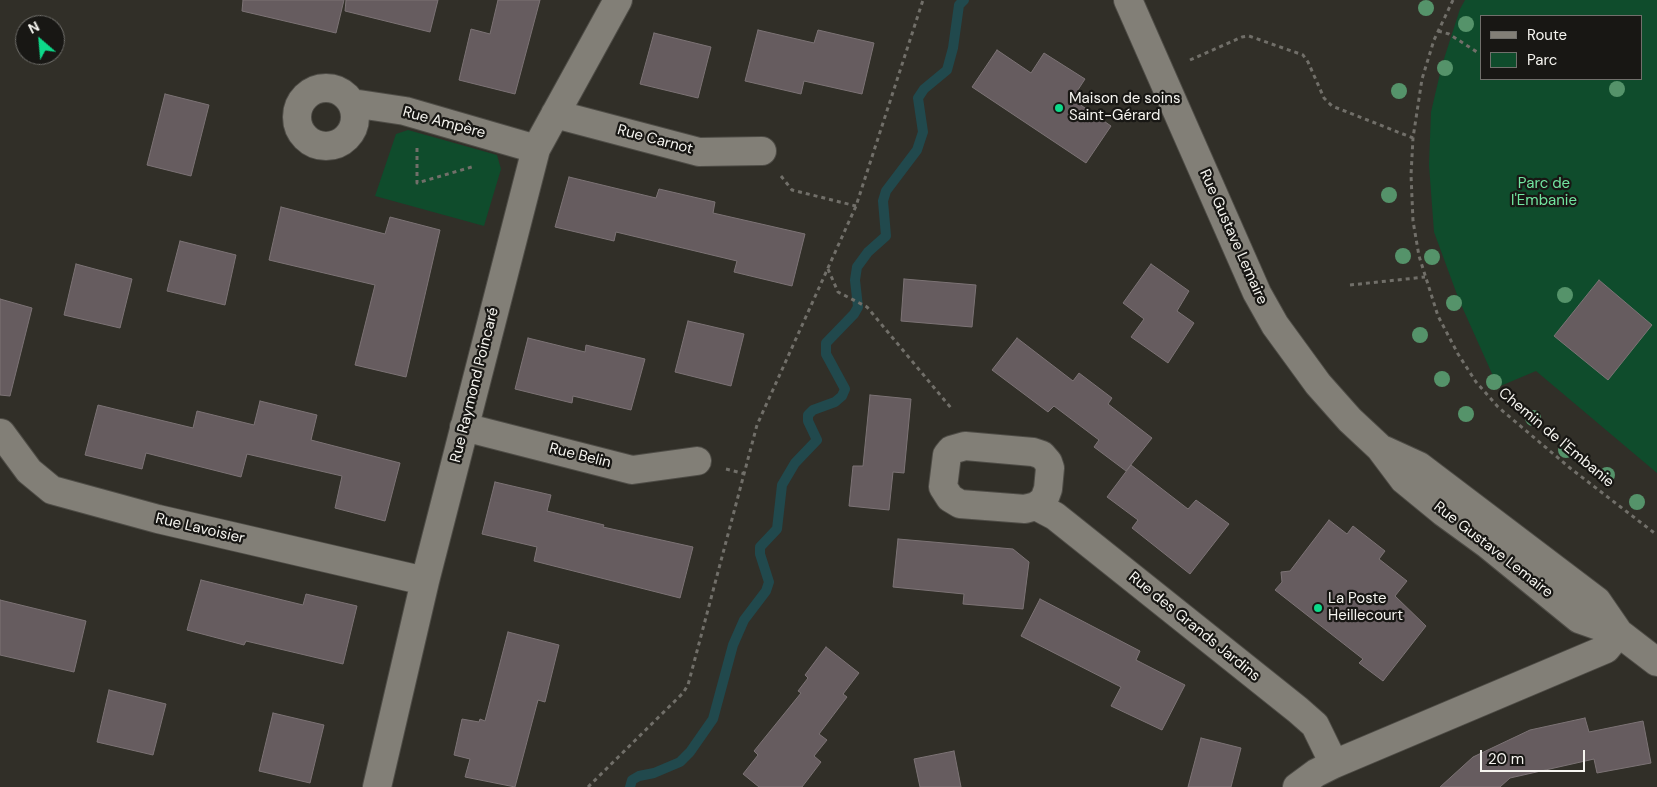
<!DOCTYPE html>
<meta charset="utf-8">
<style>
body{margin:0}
#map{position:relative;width:1657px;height:787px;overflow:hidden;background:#312f28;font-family:"DM Sans",sans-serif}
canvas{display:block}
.legend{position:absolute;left:1480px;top:15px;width:162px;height:65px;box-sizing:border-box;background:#181714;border:1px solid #71706c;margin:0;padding:6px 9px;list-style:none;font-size:15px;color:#f6f5f0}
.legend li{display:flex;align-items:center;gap:10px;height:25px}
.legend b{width:25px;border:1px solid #71706c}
.north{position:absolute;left:15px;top:15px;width:50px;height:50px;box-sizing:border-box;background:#181714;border:1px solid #71706c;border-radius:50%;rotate:333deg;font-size:14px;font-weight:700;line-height:20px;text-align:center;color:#f6f5f0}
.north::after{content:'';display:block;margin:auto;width:18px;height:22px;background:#0dd98a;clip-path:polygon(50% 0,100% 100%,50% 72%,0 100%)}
.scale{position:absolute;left:1480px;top:750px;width:105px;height:22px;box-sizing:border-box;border:2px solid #f6f5f0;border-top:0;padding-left:6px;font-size:15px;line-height:18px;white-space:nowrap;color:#f6f5f0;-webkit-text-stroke:4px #181714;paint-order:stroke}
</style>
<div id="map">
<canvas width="1657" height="787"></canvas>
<ul class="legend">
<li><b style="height:6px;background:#827f77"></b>Route</li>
<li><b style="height:14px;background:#0f4c2c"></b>Parc</li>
</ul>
<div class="north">N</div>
<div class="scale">20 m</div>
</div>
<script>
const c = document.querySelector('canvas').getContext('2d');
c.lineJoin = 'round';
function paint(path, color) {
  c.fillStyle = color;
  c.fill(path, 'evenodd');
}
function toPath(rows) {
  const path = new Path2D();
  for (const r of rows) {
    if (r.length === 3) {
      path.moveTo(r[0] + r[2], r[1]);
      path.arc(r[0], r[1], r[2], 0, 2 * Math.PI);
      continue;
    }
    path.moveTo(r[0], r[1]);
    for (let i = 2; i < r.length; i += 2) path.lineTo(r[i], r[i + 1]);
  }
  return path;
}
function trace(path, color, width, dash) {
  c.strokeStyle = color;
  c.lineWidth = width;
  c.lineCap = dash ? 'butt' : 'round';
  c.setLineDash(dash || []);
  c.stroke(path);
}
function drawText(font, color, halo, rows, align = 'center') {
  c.font = font + ' "DM Sans",sans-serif';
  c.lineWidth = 4.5;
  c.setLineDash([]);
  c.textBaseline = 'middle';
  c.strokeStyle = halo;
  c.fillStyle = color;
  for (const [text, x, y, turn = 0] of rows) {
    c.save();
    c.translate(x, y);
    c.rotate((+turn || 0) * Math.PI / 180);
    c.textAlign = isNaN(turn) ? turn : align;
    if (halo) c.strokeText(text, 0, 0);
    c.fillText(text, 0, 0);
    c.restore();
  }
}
paint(toPath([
 [1465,0,1657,0,1657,473,1536,371,1498,387,1459,300,1434,232,1429,165,1431,112,1442,65,1460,9],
 [1481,16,1641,16,1641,79,1481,79],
 [408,130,497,155,501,169,484,226,375,196,396,134]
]), '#0f4c2c');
trace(toPath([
 [630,787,632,780,639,776,654,773,680,762,690,752,713,719,733,645,744,620,766,591,769,582,760,554,760,547,777,529,782,485,795,463,817,440,808,421,808,415,813,410,835,402,842,396,845,389,826,354,826,343,854,314,858,307,855,280,857,267,868,252,886,236,883,201,886,191,917,150,923,132,918,98,924,89,947,70,953,48,959,5,964,0]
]), '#21494d', 10);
const building = toPath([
 [243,0,344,0,336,33,242,11,243,0],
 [346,0,438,0,430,32,345,11,346,0],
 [498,0,540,0,515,94,459,80,471,29,490,34,498,0],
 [758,30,814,43,818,30,874,43,862,94,804,81,801,94,745,81,758,30],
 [654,33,711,47,698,98,640,84,654,33],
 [997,50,1031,73,1044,53,1085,79,1072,99,1111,126,1086,163,972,87,997,50],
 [165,94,209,105,191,176,147,165,165,94],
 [569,177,656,198,659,189,715,202,713,213,805,234,792,286,734,272,737,261,616,232,614,241,555,227,569,177],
 [281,207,385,234,390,217,440,230,406,377,355,365,375,285,269,260,281,207],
 [180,241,236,255,225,305,167,291,180,241],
 [76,264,132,279,120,328,64,315,76,264],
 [1151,264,1189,291,1177,311,1194,323,1168,363,1131,337,1144,319,1123,303,1151,264],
 [904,279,976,285,972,327,901,321,904,279],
 [1599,280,1652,325,1608,380,1554,336,1599,280],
 [0,299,32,308,10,396,0,395,0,299],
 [688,321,744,334,731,386,675,372,688,321],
 [528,338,585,352,586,345,645,359,631,410,573,396,572,403,515,389,528,338],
 [1017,338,1073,381,1079,373,1112,398,1108,404,1152,438,1126,471,1094,447,1099,440,1054,406,1048,412,992,370,1017,338],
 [870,395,911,399,904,473,893,472,889,510,849,506,853,466,863,466,870,395],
 [260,401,317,415,311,440,400,463,385,521,335,508,342,476,247,454,241,477,146,453,142,469,85,455,98,405,193,428,197,411,254,425,260,401],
 [1131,465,1188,509,1196,500,1229,524,1190,574,1132,528,1138,520,1107,497,1131,465],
 [495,482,551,495,547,511,604,525,603,527,693,547,680,598,534,561,537,547,482,534,495,482],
 [1329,520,1347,534,1353,526,1385,551,1379,559,1407,581,1395,596,1426,626,1383,681,1359,663,1363,659,1275,590,1282,582,1281,572,1290,571,1329,520],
 [898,539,1013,549,1029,562,1023,609,963,604,964,594,893,587,898,539],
 [201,580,303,605,306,594,357,606,343,664,246,641,244,645,187,630,201,580],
 [1040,599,1140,651,1136,660,1185,685,1162,730,1111,706,1121,687,1021,636,1040,599],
 [0,600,86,621,74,672,0,655,0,600],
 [508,632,559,645,545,702,538,700,515,787,465,777,470,759,454,755,462,719,479,722,480,719,485,721,508,632],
 [826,647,859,673,843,694,847,697,819,734,827,740,814,756,821,762,802,787,759,787,743,774,758,755,754,751,801,693,798,691,808,678,805,675,826,647],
 [109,690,166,704,153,755,97,742,109,690],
 [273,713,324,725,310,783,259,771,273,713],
 [1585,718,1589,732,1643,721,1651,763,1597,773,1594,759,1510,778,1500,787,1440,787,1473,757,1530,730,1585,718],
 [1201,738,1241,748,1231,787,1188,787,1201,738],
 [954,751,961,787,920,787,914,759,954,751]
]);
paint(building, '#665c5f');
trace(building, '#7c7375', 1);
const minor = toPath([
 [1128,0,1257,293,1275,325,1318,384,1350,420,1380,448,1404,480,1443,512,1487,544,1579,619,1619,633,1657,662],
 [326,117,29],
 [352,103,405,111,536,149],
 [555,114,699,152,762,151],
 [464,427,632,470,697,461],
 [1,433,29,471,52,490,158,519,425,581],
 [965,446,1033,452,1042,455,1048,462,1050,468,1048,489,1044,500,1036,506,1025,509,960,504,950,498,943,487,947,455,951,450,965,446],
 [1384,450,1419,466,1597,601,1619,633],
 [1036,506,1055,516,1298,710,1315,725,1334,764],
 [377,787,425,581,536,149,618,0],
 [1297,787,1316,773,1334,764,1606,649,1619,633]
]);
trace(minor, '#4e4c46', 30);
trace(toPath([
 [1453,0,1434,40,1422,79,1413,138,1411,175,1413,221,1419,256,1438,316,1458,354,1476,382,1498,407,1570,468,1657,535],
 [1438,31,1449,34,1477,52],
 [1190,60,1242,37,1249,36,1303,55,1308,62,1324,98,1332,106,1413,138],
 [417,148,417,183,475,166],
 [781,176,792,190,856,206],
 [828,269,838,292,867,307,951,408],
 [1350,285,1425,277],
 [726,469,745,474],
 [588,787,683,693,688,685,757,425,856,206,923,0]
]), '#716f69', 3, [4, 4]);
trace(minor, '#827f77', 28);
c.fillStyle = '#55936a';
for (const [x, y] of [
 [1426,8],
 [1466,24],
 [1445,68],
 [1617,89],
 [1399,91],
 [1389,195],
 [1403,256],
 [1432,257],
 [1565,295],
 [1454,303],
 [1420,335],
 [1442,379],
 [1494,382],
 [1466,414],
 [1533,418],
 [1566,450],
 [1607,475],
 [1637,502]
]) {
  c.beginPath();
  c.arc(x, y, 8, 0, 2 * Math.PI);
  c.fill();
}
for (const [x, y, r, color] of [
 [1059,108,5,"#0dd98a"],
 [1318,608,5,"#0dd98a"]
]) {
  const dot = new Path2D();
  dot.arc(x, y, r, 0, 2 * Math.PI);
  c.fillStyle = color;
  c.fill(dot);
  trace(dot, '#181714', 2);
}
drawText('15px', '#f6f5f0', '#181714', [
 ["Maison de soins",1069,99],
 ["Saint-Gérard",1069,116],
 ["La Poste",1328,599],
 ["Heillecourt",1328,616]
], 'left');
drawText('15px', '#f6f5f0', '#181714', [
 ["Rue Ampère",444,123,15],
 ["Rue Carnot",655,140,15],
 ["Rue Gustave Lemaire",1233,237,66],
 ["Rue Raymond Poincaré",475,385,-76],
 ["Chemin de l'Embanie",1556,438,40],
 ["Rue Belin",580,456,14],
 ["Rue Lavoisier",200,529,13],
 ["Rue Gustave Lemaire",1493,550,38],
 ["Rue des Grands Jardins",1194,627,39]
]);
drawText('15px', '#72e5a0', '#181714', [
 ["Parc de",1544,184],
 ["l'Embanie",1544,201]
]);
</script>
